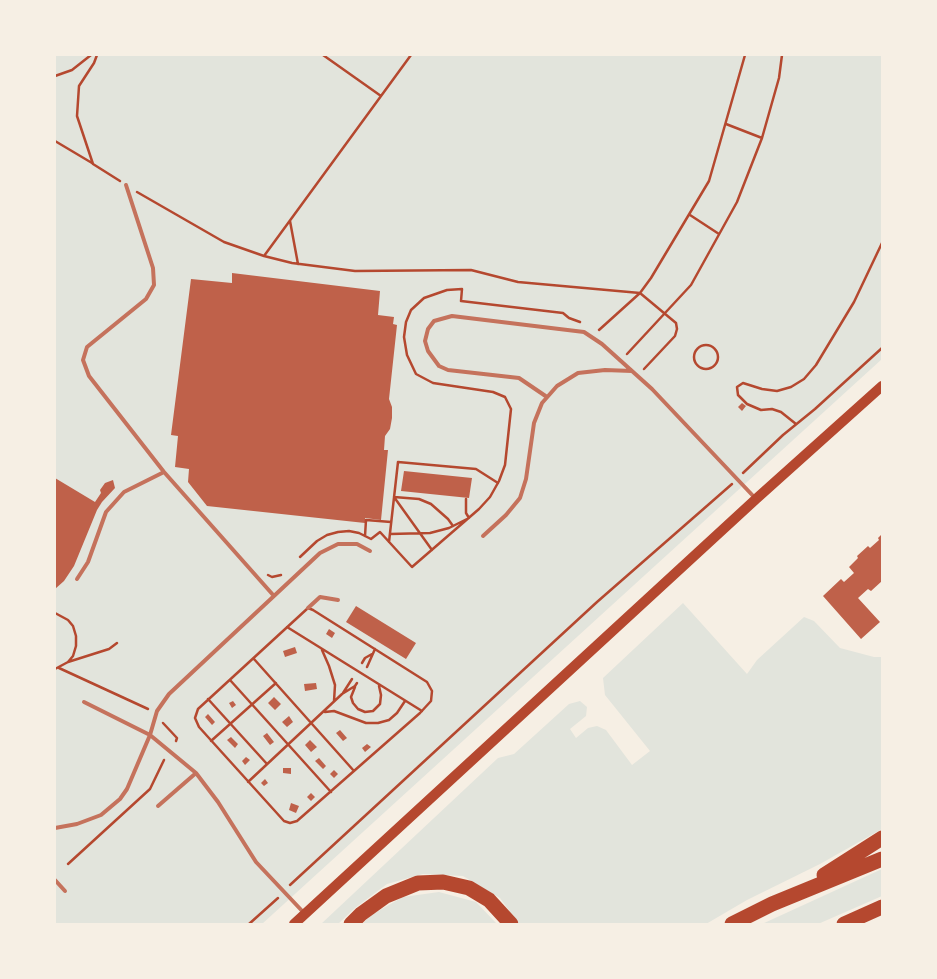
<!DOCTYPE html>
<style>
body{margin:0}
#map{position:relative;width:937px;height:979px;overflow:hidden;background:#f6efe4;font-family:Cabin,sans-serif}
canvas{display:block}
.frame{position:absolute;inset:0;border:56px solid #f6efe4;pointer-events:none}
</style>
<div id="map">
<canvas width="937" height="979"></canvas>
<div class="frame"></div>
</div>
<script>
const c = document.querySelector('canvas').getContext('2d');
c.lineJoin = 'round';
function paint(path, color) {
  c.fillStyle = color;
  c.fill(path, 'evenodd');
}
function toPath(rows) {
  const path = new Path2D();
  for (const r of rows) {
    if (r.length === 3) {
      path.moveTo(r[0] + r[2], r[1]);
      path.arc(r[0], r[1], r[2], 0, 2 * Math.PI);
      continue;
    }
    path.moveTo(r[0], r[1]);
    for (let i = 2; i < r.length; i += 2) path.lineTo(r[i], r[i + 1]);
  }
  return path;
}
function trace(path, color, width, dash) {
  c.strokeStyle = color;
  c.lineWidth = width;
  c.lineCap = dash ? 'butt' : 'round';
  c.setLineDash(dash || []);
  c.stroke(path);
}
paint(toPath([
 [55,55,882,55,882,359,262,924,55,924],
 [683,603,747,674,757,660,804,617,814,621,840,648,874,657,882,657,882,829,820,864,747,900,706,924,519,924,500,898,463,876,423,874,387,884,355,908,338,924,321,924,498,758,514,754,569,704,580,701,587,707,586,716,570,729,576,738,588,728,597,726,606,730,632,765,650,751,605,695,603,678],
 [882,869,882,896,818,924,762,924],
 [439,892,476,902,497,924,362,924,371,915,403,897]
]), '#e2e4dc');
paint(toPath([
 [232,273,380,291,378,315,394,317,393,324,397,325,389,399,392,407,392,418,390,429,385,436,384,450,388,450,381,520,365,518,365,523,207,506,188,482,189,469,175,467,178,436,171,435,191,279,232,283],
 [742,403,746,406,742,411,738,407],
 [404,471,472,478,469,498,401,491],
 [55,478,95,502,101,493,100,490,105,483,113,480,115,488,102,502,97,510,74,566,64,581,55,589],
 [882,534,882,581,871,591,868,589,858,598,880,622,861,639,823,596,841,579,844,582,854,573,849,567,858,558,857,556,868,546,870,548,879,540,878,538],
 [356,606,416,643,406,659,346,622],
 [329,629,335,633,332,638,326,634],
 [295,647,297,653,285,657,283,651],
 [316,683,317,689,305,691,304,684],
 [274,697,281,704,275,710,268,703],
 [233,701,236,705,232,708,229,703],
 [208,714,215,722,212,725,205,717],
 [289,716,293,722,287,727,282,722],
 [340,730,347,738,343,741,336,733],
 [267,733,274,742,270,745,263,736],
 [231,737,238,744,235,748,227,740],
 [310,740,317,747,311,752,305,745],
 [367,744,371,747,365,752,362,748],
 [246,757,250,760,245,765,242,761],
 [319,758,326,766,323,769,315,761],
 [283,768,291,768,291,774,283,773],
 [334,770,338,774,334,778,330,774],
 [265,779,268,783,264,786,261,783],
 [311,793,315,797,311,801,307,797],
 [291,803,299,806,296,813,289,810]
]), '#bf614a');
trace(toPath([
 [97,55,94,63,79,86,77,116,93,164,120,181],
 [323,55,381,96],
 [55,76,72,70,91,55],
 [726,124,762,138],
 [55,141,92,163],
 [137,192,224,242,264,256,292,263,355,271,471,270,518,282,640,293,676,323,677,329,675,336,644,369],
 [690,215,719,234],
 [290,221,298,264],
 [264,256,411,55],
 [599,330,640,293,651,278,709,181,745,55],
 [706,357,12],
 [627,354,691,285,737,202,762,138,779,78,782,55],
 [796,424,781,412,772,409,761,410,747,404,738,395,737,387,743,383,762,389,777,391,791,387,804,379,816,365,854,302,882,243],
 [743,473,783,435,815,409,882,348],
 [390,534,430,533,449,528,469,518,466,513,466,499],
 [365,536,366,520,391,522],
 [389,542,398,462,476,469,498,483],
 [432,550,394,497,419,499,431,504,448,519,453,526],
 [300,557,317,541,327,535,338,532,349,531,359,533,371,539,380,532,412,567,479,509,490,497,499,481,505,465,511,409,505,397,493,392,433,383,416,374,407,355,404,337,406,322,411,310,424,298,447,290,462,289,461,301,563,313,569,318,580,322],
 [268,575,272,577,281,575],
 [308,608,313,610,427,682,432,691,431,701,420,713,297,821,290,823,284,821,199,727,195,718,198,709,308,608],
 [55,613,68,620,73,626,76,636,76,646,73,656,68,662,55,669],
 [287,627,422,711],
 [322,650,329,666,335,685,334,701],
 [254,659,354,771],
 [68,662,109,649,117,643],
 [362,663,365,658,372,654],
 [367,667,375,649],
 [59,668,148,709],
 [230,680,331,792],
 [355,687,351,697,353,703,358,709,365,712,373,711,380,704,381,695,379,686],
 [343,693,352,679],
 [208,699,267,764],
 [325,712,334,711,366,723,378,723,389,720,397,713,405,701],
 [163,723,177,738,176,741],
 [211,741,276,683],
 [248,782,342,694,355,686,357,683],
 [68,864,150,789,164,760],
 [290,885,597,602,732,484],
 [249,924,278,898]
]), '#b5482f', 2.5);
trace(toPath([
 [126,185,153,268,154,285,146,299,87,347,83,360,89,376,164,472,274,596],
 [547,397,519,378,448,370,439,366,428,351,425,341,428,329,434,321,452,316,584,332,602,344,652,389,756,499],
 [483,536,506,515,520,498,526,479,534,423,542,403,557,386,578,373,605,370,632,371],
 [77,579,88,562,106,512,124,492,164,472],
 [308,608,320,597,338,600],
 [84,702,150,735,196,773,218,802,256,862,305,914],
 [158,806,196,773],
 [55,828,77,824,101,815,120,799,127,789,150,735,157,711,169,694,320,553,338,544,357,544,370,551],
 [55,880,65,891]
]), '#c5725c', 4);
trace(toPath([
 [294,924,756,499,882,386]
]), '#b5482f', 10);
trace(toPath([
 [824,875,882,838],
 [351,924,361,914,386,896,418,883,443,882,469,888,489,900,511,924],
 [732,924,772,904,882,859],
 [844,924,882,907]
]), '#b5482f', 15);
</script>
